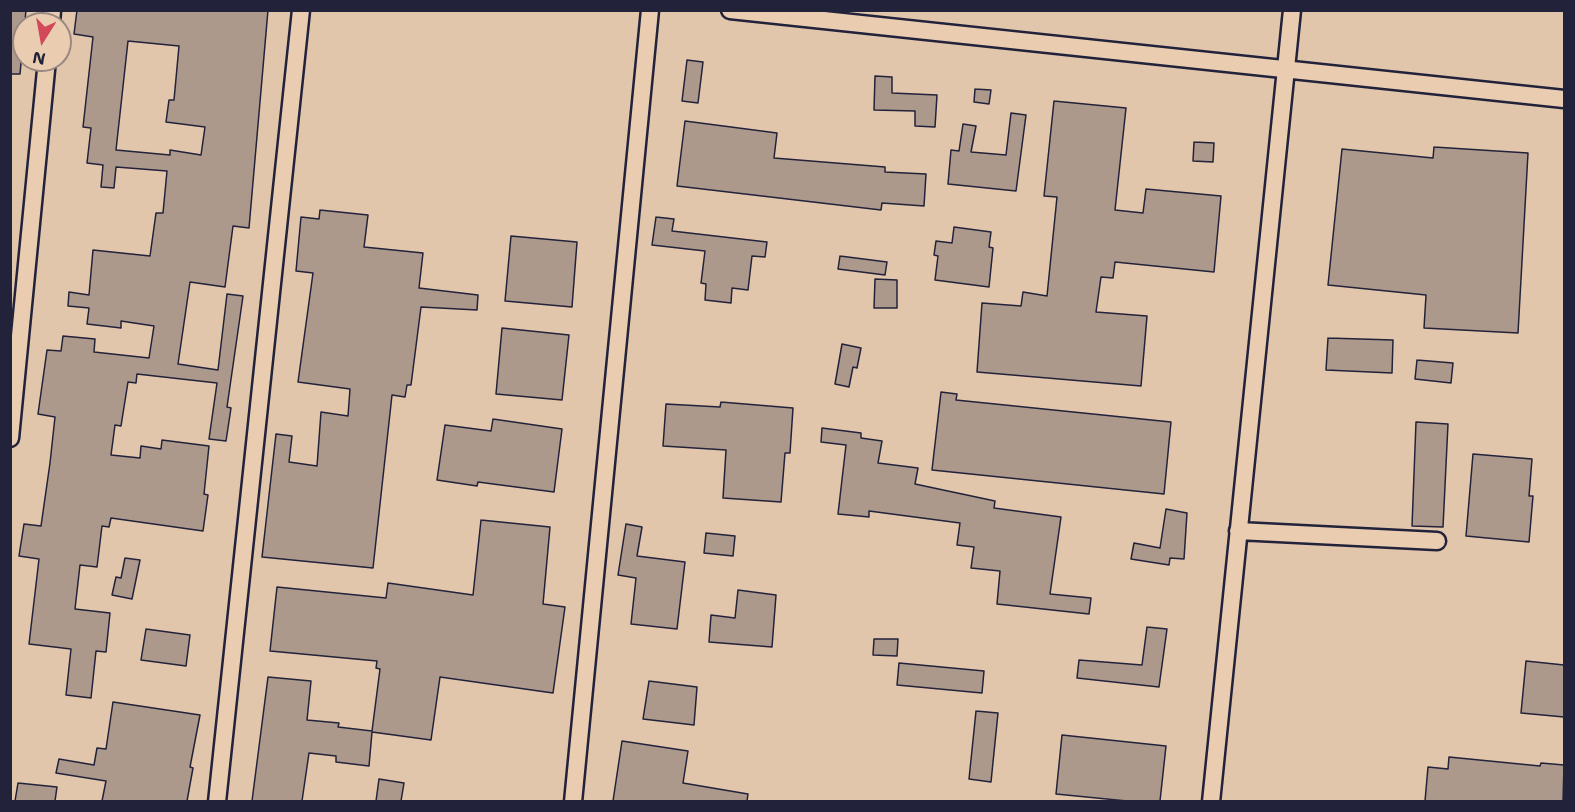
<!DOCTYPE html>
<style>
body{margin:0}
#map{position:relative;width:1575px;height:812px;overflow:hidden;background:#e2c6ac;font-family:"Shantell Sans",sans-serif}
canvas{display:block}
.frame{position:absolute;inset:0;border:12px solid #22223b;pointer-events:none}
.north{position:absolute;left:12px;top:12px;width:60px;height:60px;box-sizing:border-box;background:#eacdb1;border:2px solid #9a8982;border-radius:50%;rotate:191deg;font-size:16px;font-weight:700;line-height:24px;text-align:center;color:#22223b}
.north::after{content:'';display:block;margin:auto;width:21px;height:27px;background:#d1495b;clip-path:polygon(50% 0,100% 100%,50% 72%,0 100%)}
</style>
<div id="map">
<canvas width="1575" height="812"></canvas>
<div class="frame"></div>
<div class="north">N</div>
</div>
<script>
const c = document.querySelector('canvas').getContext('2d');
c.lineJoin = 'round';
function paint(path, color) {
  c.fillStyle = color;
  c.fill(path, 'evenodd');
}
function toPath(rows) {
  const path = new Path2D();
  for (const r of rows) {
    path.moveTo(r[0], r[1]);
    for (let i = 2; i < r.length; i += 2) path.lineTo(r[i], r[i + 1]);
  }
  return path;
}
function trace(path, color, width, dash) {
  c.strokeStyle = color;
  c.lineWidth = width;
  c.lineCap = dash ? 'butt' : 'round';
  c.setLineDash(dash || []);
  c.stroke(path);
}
const building = toPath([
 [10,10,26,10,20,74,10,74,10,10],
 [77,10,268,10,249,228,233,226,225,287,190,282,178,364,218,370,227,294,243,296,227,407,231,408,226,441,209,439,217,383,137,374,136,383,128,382,121,426,115,425,111,455,140,458,141,446,161,449,162,440,209,446,204,494,208,495,203,531,111,518,109,527,102,526,97,567,80,565,75,609,110,613,106,652,96,651,91,698,66,695,71,649,29,644,39,559,19,556,24,524,41,526,50,463,55,417,38,414,47,350,61,351,63,336,95,339,94,352,149,358,154,326,121,321,121,328,87,324,89,308,68,306,69,292,89,295,93,250,150,256,156,213,163,213,167,171,116,167,114,188,101,187,103,165,87,163,91,128,83,127,93,37,74,34,77,10],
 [128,41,179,46,174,100,169,100,166,122,205,127,201,155,170,150,170,155,116,150,128,41],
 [687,60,703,62,698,103,682,101,687,60],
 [875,76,892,77,892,93,937,95,935,127,915,126,915,111,874,110,875,76],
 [975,89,991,90,989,104,974,102,975,89],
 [1054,101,1126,108,1115,210,1143,213,1146,189,1221,196,1214,272,1115,262,1113,278,1101,277,1096,312,1147,316,1141,386,977,372,982,303,1021,306,1023,292,1047,296,1057,197,1044,196,1054,101],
 [1011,113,1026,115,1016,191,948,184,951,150,959,151,963,124,976,126,971,152,1006,155,1011,113],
 [685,121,777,133,774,158,885,167,885,172,926,174,924,206,882,203,881,210,677,186,685,121],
 [1194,142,1214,143,1213,162,1193,161,1194,142],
 [1434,147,1528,153,1518,333,1424,328,1426,295,1328,285,1342,149,1433,158,1434,147],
 [320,210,368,215,364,247,423,253,419,288,478,295,477,310,421,307,411,385,407,385,405,397,392,395,373,568,262,557,276,434,292,436,289,462,317,466,321,412,348,416,350,389,298,382,313,273,296,271,301,217,319,219,320,210],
 [656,217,674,219,672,231,767,242,765,257,752,256,748,290,732,288,731,303,705,300,706,284,701,283,705,251,652,245,656,217],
 [954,227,991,232,989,247,993,248,989,287,935,280,938,256,934,255,936,241,952,243,954,227],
 [511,236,577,242,572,307,505,301,511,236],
 [840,256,887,262,885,275,838,269,840,256],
 [875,279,897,280,897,308,874,308,875,279],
 [502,328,569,335,562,400,496,394,502,328],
 [1328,338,1393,340,1392,373,1326,370,1328,338],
 [842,344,861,348,857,368,853,367,849,387,835,384,842,344],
 [1417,360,1453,363,1451,383,1415,379,1417,360],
 [941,392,957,394,956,400,1171,422,1164,494,932,470,941,392],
 [721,402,793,408,790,453,785,453,781,502,723,498,726,450,663,446,666,404,720,407,721,402],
 [493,419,562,429,554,492,478,482,477,486,437,480,445,425,491,431,493,419],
 [1416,422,1448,424,1443,527,1412,526,1416,422],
 [822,428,861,433,861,438,882,441,878,463,918,468,915,484,995,501,994,508,1061,517,1050,594,1091,598,1089,614,997,604,1000,571,971,568,974,547,957,545,960,523,869,511,869,517,838,514,846,445,821,442,822,428],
 [1473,454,1532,459,1529,496,1533,496,1529,542,1466,536,1473,454],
 [1166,509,1187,513,1184,559,1170,558,1169,565,1131,559,1134,543,1160,548,1166,509],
 [481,520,550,527,543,604,565,607,553,693,440,677,431,740,372,732,369,766,336,762,336,756,309,753,302,801,252,801,268,677,311,681,307,720,339,723,338,727,372,731,380,669,376,668,377,661,270,651,277,587,386,598,388,583,473,595,481,520],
 [626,524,642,527,637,556,685,562,677,629,631,624,636,578,618,575,626,524],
 [706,533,735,536,733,556,704,553,706,533],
 [125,558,140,560,132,599,112,595,116,577,121,578,125,558],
 [738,590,776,595,772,647,709,642,711,615,735,618,738,590],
 [1147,627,1167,629,1159,687,1077,678,1079,660,1142,665,1147,627],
 [146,629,190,635,186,666,141,660,146,629],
 [874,639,898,639,897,656,873,655,874,639],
 [1526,661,1564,665,1564,717,1521,713,1526,661],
 [899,663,984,671,982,693,897,685,899,663],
 [649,681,697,687,694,725,643,719,649,681],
 [113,702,200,715,190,767,193,768,187,801,102,801,106,781,56,773,59,759,94,765,97,748,106,749,113,702],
 [976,711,998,713,991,782,969,779,976,711],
 [1062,735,1166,746,1160,801,1127,801,1056,794,1062,735],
 [622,741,688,751,683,783,748,794,747,801,613,801,622,741],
 [1449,757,1540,766,1541,763,1564,765,1563,801,1425,801,1428,767,1448,769,1449,757],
 [379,779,404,783,401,801,376,801,379,779],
 [18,783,57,787,55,801,15,801,18,783]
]);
paint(building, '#ac998c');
trace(building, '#22223b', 1.5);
const minor = toPath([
 [730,10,1564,99],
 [51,24,52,10],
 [10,438,47,60],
 [1238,531,1437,541],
 [217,802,301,10],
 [573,802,650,10],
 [1211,802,1292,10]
]);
trace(minor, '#22223b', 21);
trace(minor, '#eacdb1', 16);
</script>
